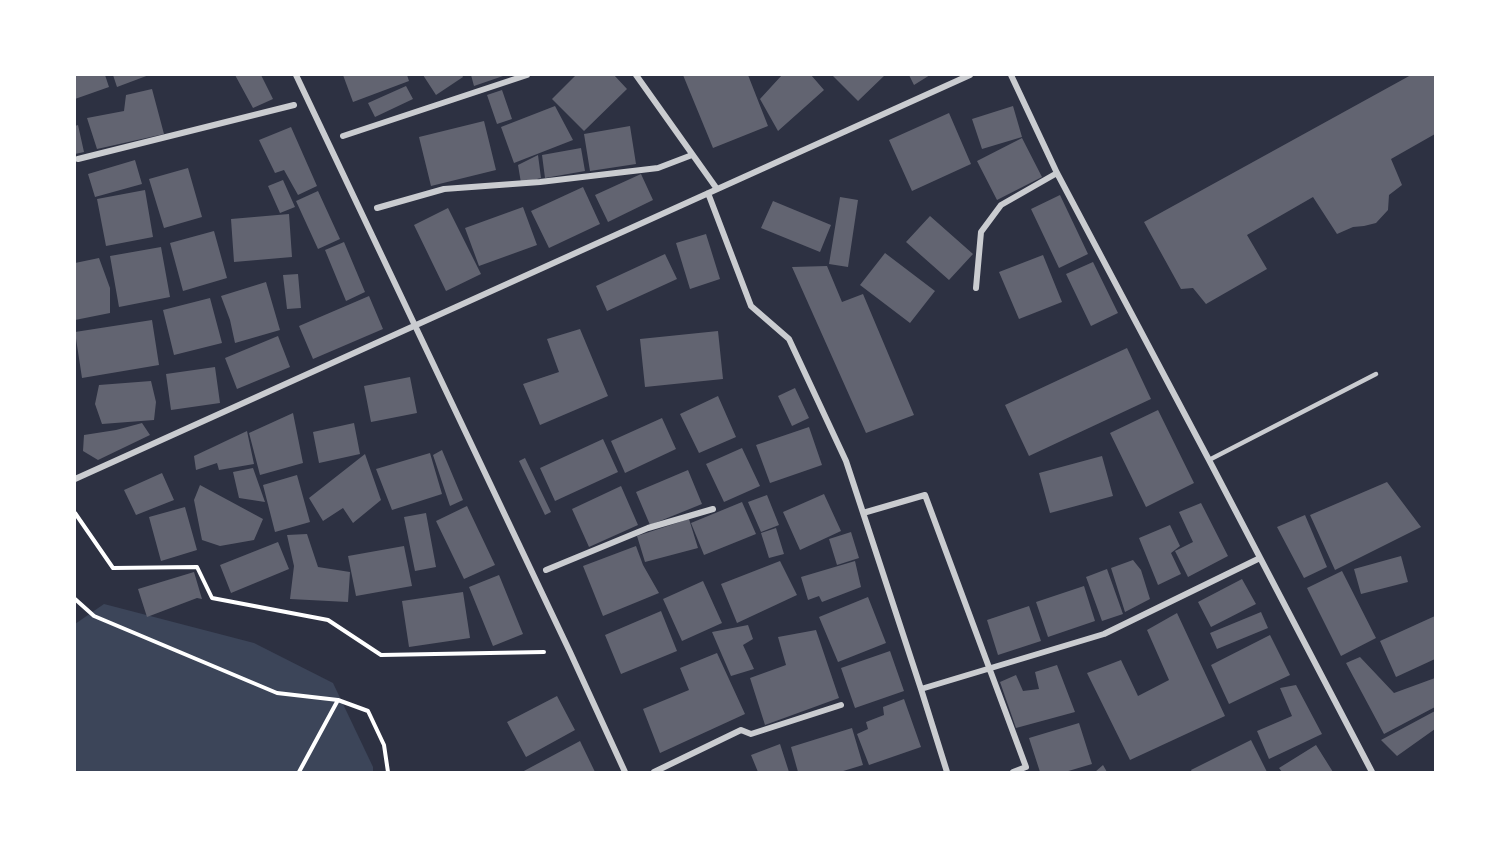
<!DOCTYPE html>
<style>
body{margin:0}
#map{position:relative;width:1510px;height:847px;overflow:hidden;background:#2d3142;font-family:"Titillium Web",sans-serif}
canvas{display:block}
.frame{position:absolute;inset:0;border:76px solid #fff;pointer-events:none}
</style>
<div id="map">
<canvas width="1510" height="847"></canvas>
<div class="frame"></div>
</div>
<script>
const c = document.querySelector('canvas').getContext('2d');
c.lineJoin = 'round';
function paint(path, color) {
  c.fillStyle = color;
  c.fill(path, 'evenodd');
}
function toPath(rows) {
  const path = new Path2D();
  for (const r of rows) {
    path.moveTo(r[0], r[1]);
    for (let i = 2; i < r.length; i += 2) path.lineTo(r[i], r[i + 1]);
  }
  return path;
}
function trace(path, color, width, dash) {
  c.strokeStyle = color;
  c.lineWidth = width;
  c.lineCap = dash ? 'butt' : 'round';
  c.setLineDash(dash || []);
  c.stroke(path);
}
paint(toPath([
 [104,604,254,643,333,683,373,767,373,772,75,772,75,624]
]), '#3c4559');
paint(toPath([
 [75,75,105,75,109,87,75,99],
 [113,75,149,75,117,87],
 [235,75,261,75,273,99,253,108],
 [343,75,407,75,409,81,353,102],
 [423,75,462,75,463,77,436,95],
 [471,75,506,75,474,86],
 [576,75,614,75,627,89,584,131,552,99],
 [683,75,748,75,768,126,713,148],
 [782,75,811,75,824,90,778,131,760,99],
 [832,75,885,75,858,101],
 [909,75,930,75,914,85],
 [1411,75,1435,75,1435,134,1391,159,1402,185,1389,195,1388,210,1376,223,1364,226,1353,227,1337,234,1313,197,1247,235,1267,269,1206,304,1193,288,1181,289,1144,222],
 [406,86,413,99,375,117,368,103],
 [152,89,164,134,97,149,87,118,124,111,126,95],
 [502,90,512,119,497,124,487,95],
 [555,106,573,140,514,163,501,127],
 [1013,106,1022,137,982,149,972,119],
 [949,113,971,164,912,191,889,140],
 [484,121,496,170,431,186,419,137],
 [78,125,84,152,75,154,75,126],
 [630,126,636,164,590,171,584,134],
 [291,127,317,186,298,195,284,170,275,173,259,140],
 [1022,138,1042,177,997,200,977,161],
 [581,148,585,171,545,178,542,155],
 [538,155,541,178,521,183,518,165],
 [135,160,142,184,95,197,88,174],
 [188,168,202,217,164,228,149,179],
 [641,174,653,200,608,222,595,195],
 [283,180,295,207,280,213,268,186],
 [583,187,600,224,549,248,531,211],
 [145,190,153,237,106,246,97,199],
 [318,191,340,239,318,249,296,201],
 [1060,195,1088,254,1059,268,1031,209],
 [840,197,858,200,848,267,829,264],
 [773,201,831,225,820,252,761,228],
 [523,207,537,245,479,266,465,228],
 [448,208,481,274,446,291,414,225],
 [289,214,292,257,234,262,231,219],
 [930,216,973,254,949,280,906,242],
 [214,231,227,278,183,291,170,243],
 [706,234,720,279,690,289,676,243],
 [344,242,365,292,346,301,325,250],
 [161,247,170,297,119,307,110,256],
 [885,253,935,291,910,323,860,285],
 [665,254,677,279,607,311,596,286],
 [1043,255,1062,302,1019,319,999,272],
 [99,258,110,288,110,313,75,320,75,263],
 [1093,262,1118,313,1091,326,1066,274],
 [827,266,842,302,863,294,914,415,866,433,792,267],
 [298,274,301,308,287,309,283,275],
 [266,282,280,330,235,343,230,320,221,296],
 [369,296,383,329,313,359,299,326],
 [210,298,222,343,174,355,163,310],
 [152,320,159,365,82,378,75,332],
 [580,329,608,396,540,425,523,384,559,372,547,339],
 [718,331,723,379,645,387,640,339],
 [278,336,290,367,237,389,225,358],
 [1127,348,1151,399,1029,456,1005,405],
 [215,367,220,403,171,410,166,374],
 [410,377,417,413,371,422,364,386],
 [151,381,156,402,154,420,102,424,95,404,99,385],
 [795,388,809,418,792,426,778,396],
 [718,396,736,437,699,453,680,414],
 [1158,410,1194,483,1146,507,1110,433],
 [293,413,303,463,260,475,249,433],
 [662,418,676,449,625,473,611,441],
 [142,423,150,435,98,460,83,451,84,435,116,430],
 [354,423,360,454,319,463,313,432],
 [809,427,822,465,770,483,756,445],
 [247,431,254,464,219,470,217,463,196,470,194,456],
 [603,439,618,472,555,501,540,468],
 [742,448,760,486,724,502,706,464],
 [442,450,463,500,450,506,433,455],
 [430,453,442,494,392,510,376,469],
 [365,454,381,500,353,523,343,508,323,521,309,498],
 [1102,456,1113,496,1050,513,1039,473],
 [525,458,551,512,545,515,519,461],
 [253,468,265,502,239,498,233,472],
 [688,470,702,504,650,525,636,492],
 [162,473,174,500,136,515,124,490],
 [297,475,310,522,275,532,263,485],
 [1387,482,1421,527,1335,570,1310,515],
 [200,485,263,519,254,540,220,546,202,540,194,500],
 [621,486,638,525,589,547,572,509],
 [824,494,841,531,800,550,783,512],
 [767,495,779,525,761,532,748,502],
 [742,502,756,534,704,555,691,523],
 [1201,503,1228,556,1188,577,1175,551,1193,542,1179,512],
 [467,506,495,565,464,579,436,521],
 [185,507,197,550,161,561,149,517],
 [426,513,436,567,415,571,404,517],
 [1305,515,1327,567,1304,578,1277,527],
 [689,519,698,548,645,562,637,536],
 [1170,525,1180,546,1171,553,1181,574,1158,585,1139,538],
 [776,528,784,554,769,558,761,533],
 [851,532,859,558,837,565,829,539],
 [307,534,318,567,350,572,348,602,290,599,294,566,287,535],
 [278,542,289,569,231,593,220,565],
 [404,546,412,586,356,596,348,556],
 [636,546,643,565,659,593,603,616,583,566],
 [1401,556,1408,582,1361,594,1354,569],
 [1133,560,1141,570,1150,599,1125,612,1111,568],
 [780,561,797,595,737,623,721,584],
 [855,561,861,587,822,602,819,596,808,600,801,577],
 [1107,569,1123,614,1102,621,1086,577],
 [1342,571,1376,638,1341,656,1307,588],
 [194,572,202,599,197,598,147,617,138,589],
 [499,575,523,634,493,646,469,587],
 [1242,579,1256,604,1211,627,1198,602],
 [703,581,722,623,682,641,663,599],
 [1084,586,1095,621,1048,637,1036,602],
 [463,592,470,638,409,647,402,601],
 [868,597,886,643,838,662,819,617],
 [1029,606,1041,641,998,655,987,620],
 [661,611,677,651,621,674,605,635],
 [1261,612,1268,628,1217,649,1210,633],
 [1177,613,1225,716,1130,760,1087,673,1121,660,1138,696,1169,680,1147,630],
 [1435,616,1435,659,1396,677,1380,641],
 [748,625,753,639,743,645,754,669,731,676,712,632],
 [816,630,839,698,765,725,750,678,786,665,778,637],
 [1270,635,1290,675,1229,704,1211,665],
 [890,651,904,691,855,708,841,668],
 [717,653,745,714,660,753,643,709,689,690,680,668],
 [1360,657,1394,693,1435,678,1435,707,1384,734,1346,663],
 [1057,665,1075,712,1016,728,1000,682,1016,675,1023,691,1039,689,1035,672],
 [1296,685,1322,734,1269,759,1257,731,1292,716,1280,688],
 [557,696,575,730,526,757,507,722],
 [904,699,921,747,869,765,857,734,868,729,866,722,884,715,883,707],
 [1435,711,1435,729,1397,756,1381,740],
 [1079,723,1092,764,1065,772,1040,772,1029,738],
 [852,728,863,765,840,772,798,772,791,747],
 [1251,740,1267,772,1192,772,1191,770],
 [580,741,595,772,522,772],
 [780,744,789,772,758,772,751,755],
 [1316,745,1333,772,1282,772,1279,768],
 [1103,765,1107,772,1095,772]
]), '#626471');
trace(toPath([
 [75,513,113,568,197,567,212,598,328,620,381,655,544,652],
 [75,599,94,616,277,693,338,700,368,711,384,745,388,772],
 [299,772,338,700]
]), '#fff', 4);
trace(toPath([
 [1209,460,1376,374]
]), '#caccd0', 4.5);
trace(toPath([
 [296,75,570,652,625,772],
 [636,75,717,189],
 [1011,75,1057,173,1209,460,1372,772],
 [343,136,527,75],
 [78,159,294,105],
 [708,193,751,306,789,339,846,461,921,689,947,772],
 [377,208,444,189,540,182,658,168,692,155],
 [976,288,981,232,1001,205,1057,173],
 [75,479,970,75],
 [863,513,925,495,1026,767,1013,772],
 [546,570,648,528,713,509],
 [921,689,1104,634,1260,558],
 [654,772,741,730,751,734,841,705]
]), '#caccd0', 6);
</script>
